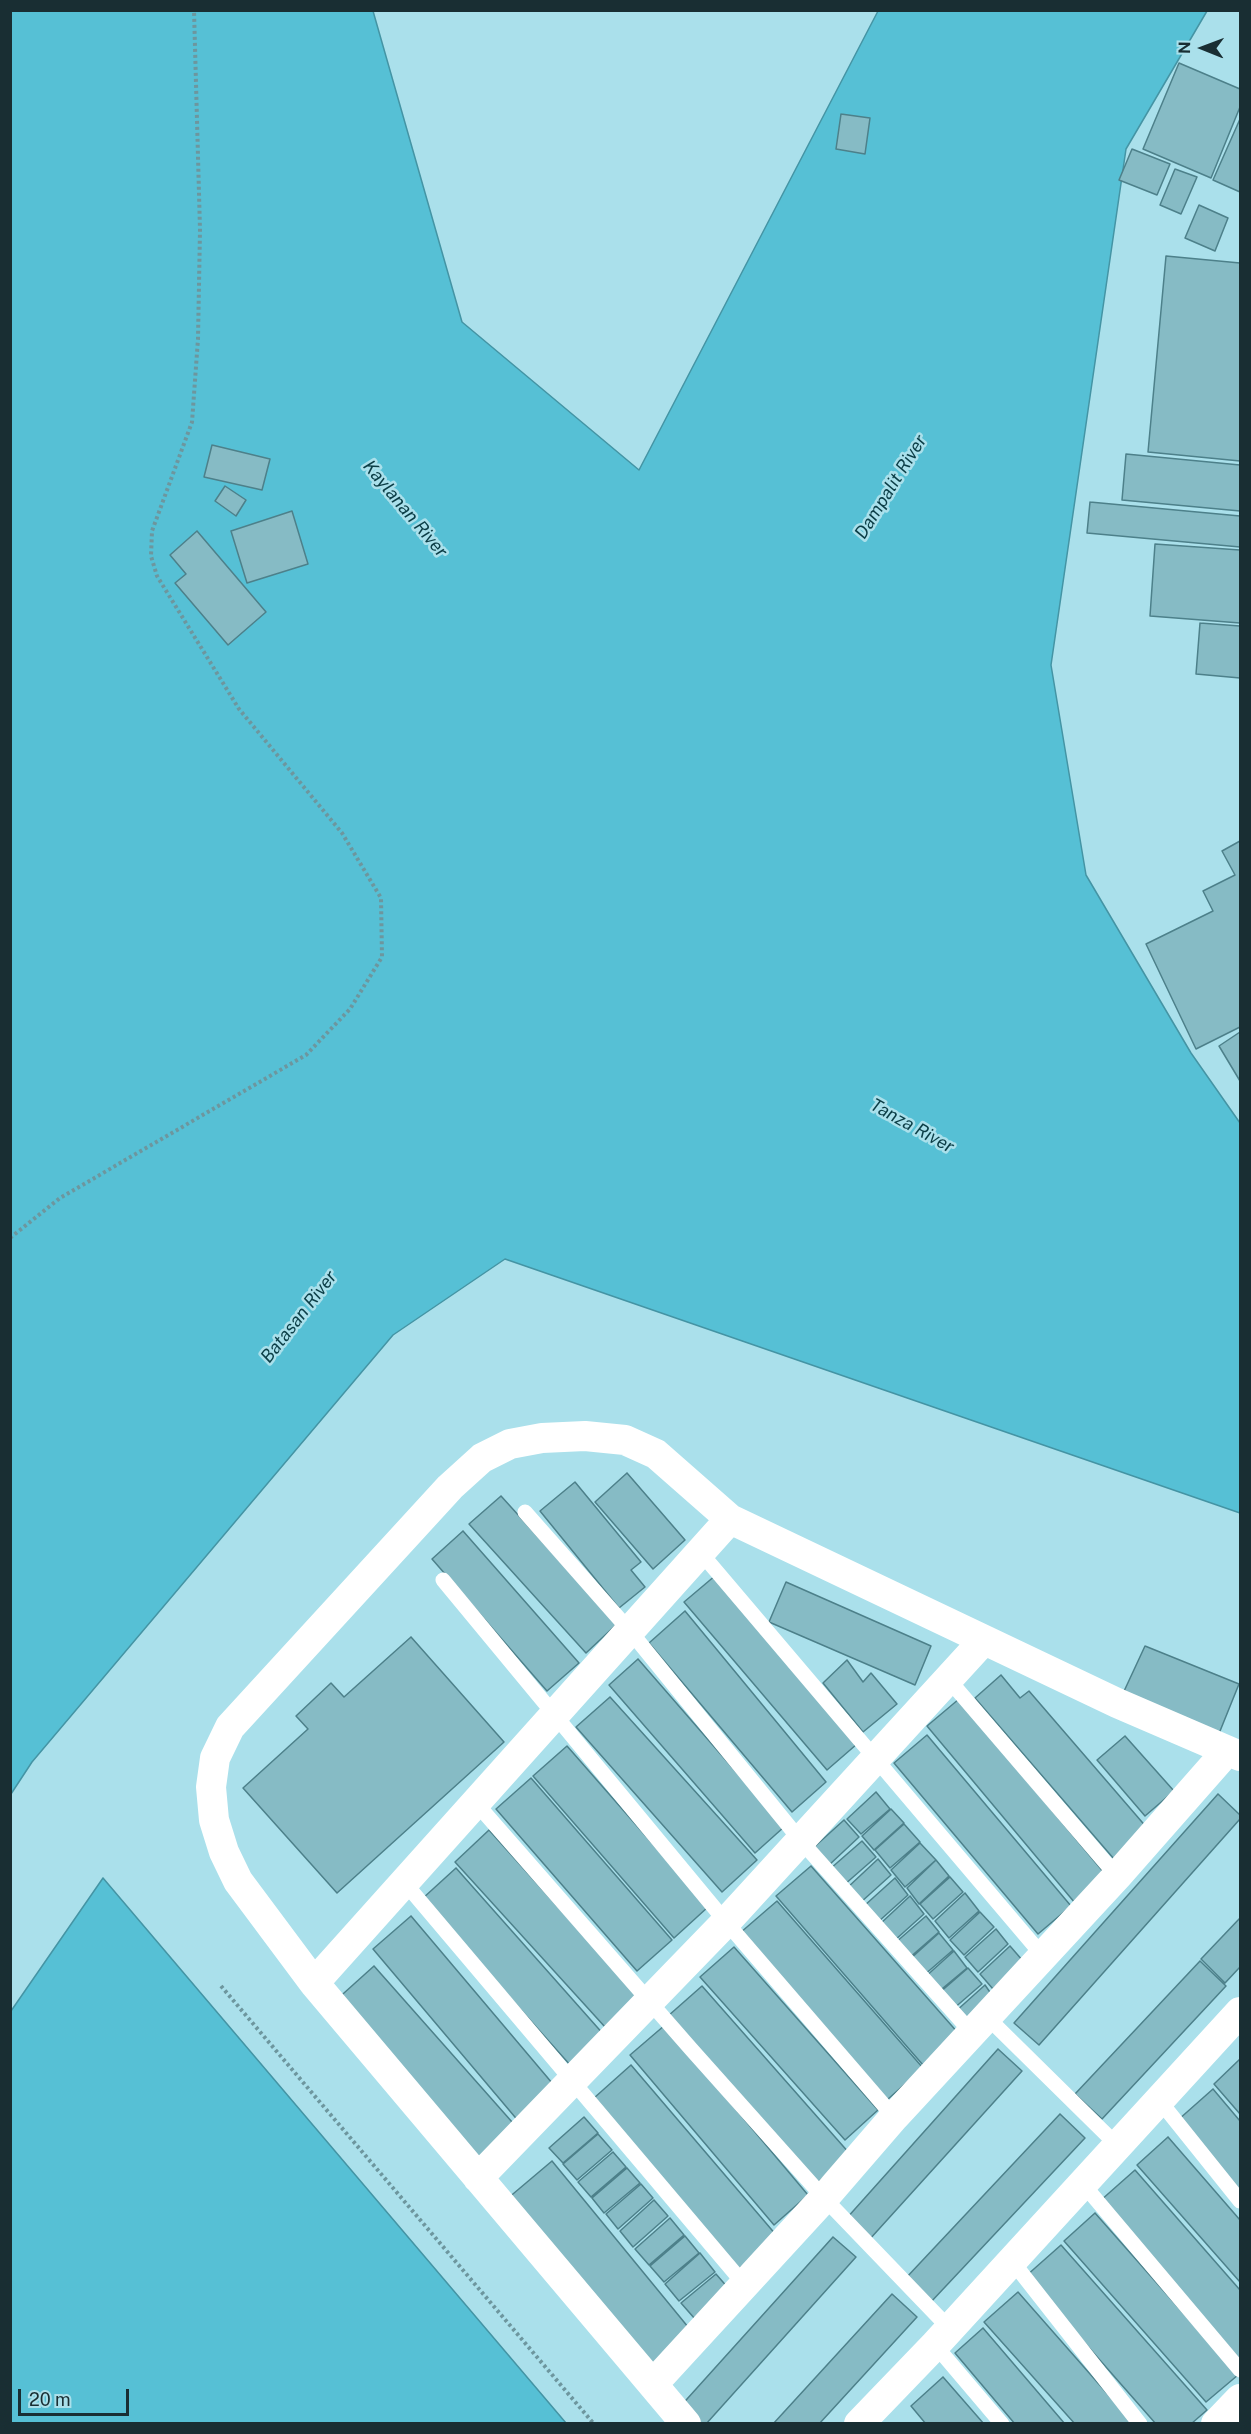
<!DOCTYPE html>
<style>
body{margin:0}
#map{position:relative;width:1251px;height:2434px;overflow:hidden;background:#aae0eb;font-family:"Public Sans",sans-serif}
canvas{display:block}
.frame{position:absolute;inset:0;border:12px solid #192e33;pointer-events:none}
.north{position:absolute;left:1173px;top:18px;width:60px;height:60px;-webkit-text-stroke:4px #aae0eb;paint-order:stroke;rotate:271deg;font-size:16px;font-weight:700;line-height:24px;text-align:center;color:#192e33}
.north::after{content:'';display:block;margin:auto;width:21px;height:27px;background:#192e33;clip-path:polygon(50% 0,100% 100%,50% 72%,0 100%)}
.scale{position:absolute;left:18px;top:2389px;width:111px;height:27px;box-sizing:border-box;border:3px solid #192e33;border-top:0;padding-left:8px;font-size:18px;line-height:21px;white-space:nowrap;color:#192e33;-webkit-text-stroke:4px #aae0eb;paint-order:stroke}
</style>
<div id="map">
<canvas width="1251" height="2434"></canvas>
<div class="frame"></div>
<div class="north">N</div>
<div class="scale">20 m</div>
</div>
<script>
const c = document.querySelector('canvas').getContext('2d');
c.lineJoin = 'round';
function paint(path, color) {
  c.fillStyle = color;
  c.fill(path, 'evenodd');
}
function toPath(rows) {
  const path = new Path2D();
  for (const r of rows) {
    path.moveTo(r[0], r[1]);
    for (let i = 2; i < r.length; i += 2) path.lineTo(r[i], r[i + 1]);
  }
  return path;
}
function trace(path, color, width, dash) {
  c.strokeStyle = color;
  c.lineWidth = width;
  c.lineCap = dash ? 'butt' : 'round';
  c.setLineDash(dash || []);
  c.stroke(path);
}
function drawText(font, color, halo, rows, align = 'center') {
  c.font = font + ' "Public Sans",sans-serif';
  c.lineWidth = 5;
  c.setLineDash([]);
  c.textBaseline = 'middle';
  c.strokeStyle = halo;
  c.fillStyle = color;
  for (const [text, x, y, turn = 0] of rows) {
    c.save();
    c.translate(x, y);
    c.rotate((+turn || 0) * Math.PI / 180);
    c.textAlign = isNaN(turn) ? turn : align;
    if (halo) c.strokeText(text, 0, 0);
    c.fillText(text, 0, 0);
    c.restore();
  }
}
const water = toPath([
 [11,11,373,11,462,322,639,470,878,11,1207,11,1126,149,1051,665,1086,875,1191,1053,1240,1123,1240,1513,505,1259,393,1335,32,1762,11,1794,11,11],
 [103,1878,566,2423,11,2423,11,2011,103,1878]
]);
paint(water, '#56c0d5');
trace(water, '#4494a4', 1.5);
const building = toPath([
 [1179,63,1240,89,1240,107,1211,178,1143,149,1179,63],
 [841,114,870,118,865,154,836,149,841,114],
 [1240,119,1240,192,1213,180,1240,119],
 [1132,149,1170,164,1157,195,1119,180,1132,149],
 [1175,169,1197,177,1181,214,1160,205,1175,169],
 [1199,205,1228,218,1215,251,1185,238,1199,205],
 [1166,256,1240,263,1240,461,1148,452,1166,256],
 [212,445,270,459,262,490,204,477,212,445],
 [1126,454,1240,465,1240,511,1122,500,1126,454],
 [225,486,246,500,236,516,215,501,225,486],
 [1090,502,1240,516,1240,547,1087,533,1090,502],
 [292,511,308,564,247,583,231,531,292,511],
 [197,531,266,612,228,645,175,583,186,574,170,555,197,531],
 [1155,544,1240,550,1240,623,1150,616,1155,544],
 [1200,623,1240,626,1240,678,1196,674,1200,623],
 [1240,841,1240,1027,1196,1049,1146,944,1213,911,1203,891,1235,875,1222,851,1240,841],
 [1240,1032,1240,1081,1219,1046,1240,1032],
 [627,1473,685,1540,653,1569,595,1502,627,1473],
 [575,1482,641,1562,631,1570,645,1587,619,1608,540,1511,575,1482],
 [501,1496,617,1624,586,1653,469,1524,501,1496],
 [463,1531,579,1663,547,1691,432,1559,463,1531],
 [716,1575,857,1744,827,1770,684,1602,716,1575],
 [786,1582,931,1646,915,1685,769,1622,786,1582],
 [685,1611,826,1782,792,1812,649,1643,685,1611],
 [411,1637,504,1742,337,1893,243,1788,308,1729,296,1716,331,1683,344,1697,411,1637],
 [1145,1646,1239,1684,1216,1741,1119,1702,1145,1646],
 [638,1659,784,1827,755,1853,609,1685,638,1659],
 [847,1660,863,1682,871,1673,897,1704,863,1732,823,1683,847,1660],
 [1001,1675,1020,1698,1029,1691,1148,1829,1114,1859,975,1698,1001,1675],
 [610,1697,757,1860,722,1892,576,1727,610,1697],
 [959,1699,1106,1875,1075,1903,927,1726,959,1699],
 [927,1735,1071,1906,1038,1934,894,1763,927,1735],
 [1125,1736,1174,1791,1145,1816,1097,1760,1125,1736],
 [567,1746,708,1907,674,1938,533,1776,567,1746],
 [531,1778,672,1940,637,1971,496,1809,531,1778],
 [876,1792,890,1809,861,1834,847,1819,876,1792],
 [1218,1794,1240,1815,1240,1819,1039,2045,1014,2023,1218,1794],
 [891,1809,904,1823,874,1850,862,1836,891,1809],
 [844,1820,859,1837,828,1866,812,1849,844,1820],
 [904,1824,920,1842,890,1868,875,1850,904,1824],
 [489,1830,638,1996,605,2027,455,1862,489,1830],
 [862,1841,876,1857,844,1885,830,1869,862,1841],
 [920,1843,936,1860,905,1887,891,1870,920,1843],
 [878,1859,891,1875,860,1903,847,1888,878,1859],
 [936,1860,949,1876,919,1904,907,1888,936,1860],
 [811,1866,959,2034,923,2065,776,1896,811,1866],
 [456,1868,605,2036,571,2066,422,1899,456,1868],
 [950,1877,963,1892,933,1919,920,1904,950,1877],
 [895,1878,908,1895,878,1922,864,1906,895,1878],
 [965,1893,979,1911,949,1938,935,1921,965,1893],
 [910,1896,924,1914,894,1941,880,1924,910,1896],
 [777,1901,923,2068,887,2100,740,1933,777,1901],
 [980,1912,994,1927,964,1955,950,1940,980,1912],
 [411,1916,558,2090,520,2123,373,1949,411,1916],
 [926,1916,939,1932,908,1959,895,1943,926,1916],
 [1240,1918,1240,1967,1225,1983,1201,1959,1240,1918],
 [996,1929,1008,1944,978,1972,965,1957,996,1929],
 [939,1933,953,1950,923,1976,909,1960,939,1933],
 [1010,1946,1023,1961,993,1989,980,1974,1010,1946],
 [734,1947,878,2110,845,2140,700,1977,734,1947],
 [954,1951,967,1968,937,1993,924,1978,954,1951],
 [1200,1961,1226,1986,1102,2119,1075,2094,1200,1961],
 [374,1966,520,2131,480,2167,334,2002,374,1966],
 [968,1968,982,1984,952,2010,938,1994,968,1968],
 [985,1985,994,1998,966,2023,955,2012,985,1985],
 [702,1986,850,2154,816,2184,668,2016,702,1986],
 [665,2025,808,2195,774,2225,630,2055,665,2025],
 [998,2049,1022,2071,869,2240,846,2219,998,2049],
 [1240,2059,1240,2114,1214,2084,1240,2059],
 [631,2065,777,2236,739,2269,594,2098,631,2065],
 [1213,2089,1240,2121,1240,2191,1178,2120,1213,2089],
 [1060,2114,1085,2138,930,2303,905,2279,1060,2114],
 [584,2117,598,2133,563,2163,549,2148,584,2117],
 [598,2134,612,2150,577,2180,563,2164,598,2134],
 [1168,2137,1240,2220,1240,2282,1137,2165,1168,2137],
 [613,2152,626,2167,591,2197,578,2182,613,2152],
 [552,2161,693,2333,647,2370,507,2199,552,2161],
 [627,2168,640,2183,604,2213,592,2198,627,2168],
 [1135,2170,1240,2290,1240,2360,1100,2201,1135,2170],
 [641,2184,653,2198,618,2229,606,2214,641,2184],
 [654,2200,668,2216,633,2247,620,2231,654,2200],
 [1095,2213,1238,2375,1206,2402,1064,2241,1095,2213],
 [670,2218,684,2235,649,2265,635,2249,670,2218],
 [685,2236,699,2253,664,2282,650,2266,685,2236],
 [833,2237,856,2257,706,2424,694,2424,678,2409,833,2237],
 [1061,2245,1207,2410,1191,2424,1156,2424,1026,2276,1061,2245],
 [700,2253,715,2272,679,2301,665,2284,700,2253],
 [716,2274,729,2289,695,2319,681,2303,716,2274],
 [1018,2292,1134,2424,1075,2424,984,2322,1018,2292],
 [892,2294,917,2317,819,2424,773,2424,892,2294],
 [983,2328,1065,2424,1015,2424,955,2353,983,2328],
 [943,2377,984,2424,926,2424,911,2406,943,2377]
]);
paint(building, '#86bbc5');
trace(building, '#4d808a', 1.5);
trace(toPath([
 [10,1238,60,1198,306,1055,350,1009,382,957,381,898,342,833,239,709,157,576,151,556,152,531,192,422,198,339,200,230,194,10],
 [221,1986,594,2424]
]), '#6d969e', 4, [3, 3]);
trace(toPath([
 [525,1512,630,1631,801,1841,972,2033],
 [701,1553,1043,1956],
 [443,1580,726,1922,894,2117],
 [949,1680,1117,1876],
 [476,1803,691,2049,824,2198,950,2329],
 [404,1882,744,2284],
 [987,2017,1118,2146],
 [1159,2100,1240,2201],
 [1083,2184,1240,2370],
 [1012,2261,1140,2424],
 [935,2345,1002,2424]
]), '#fff', 15);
trace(toPath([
 [314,1983,730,1519],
 [478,2178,726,1922,983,1641],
 [653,2384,824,2198,894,2117,1117,1876,1227,1751],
 [686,2424,314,1983,238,1881,224,1852,214,1820,211,1787,215,1758,230,1727,450,1487,482,1458,510,1444,542,1438,585,1436,625,1440,656,1454,730,1519,1117,1703,1240,1756],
 [859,2424,935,2345,1240,2012],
 [1216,2424,1240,2399]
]), '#fff', 30);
drawText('italic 18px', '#0b3d46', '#aae0eb', [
 ["Dampalit River",891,487,-58],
 ["Kaylanan River",405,509,50],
 ["Tanza River",912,1126,29],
 ["Batasan River",299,1317,-52]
]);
</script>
